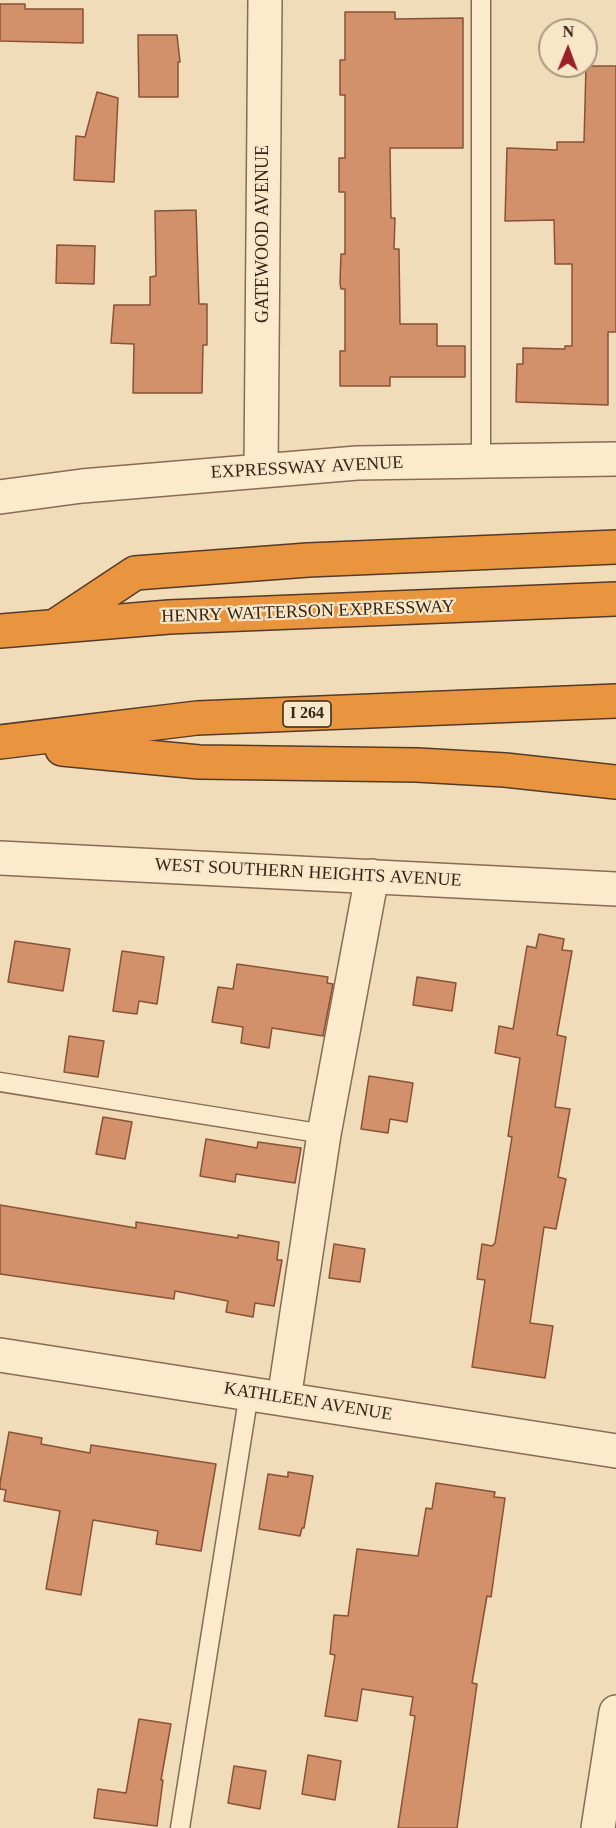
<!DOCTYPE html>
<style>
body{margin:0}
#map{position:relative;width:616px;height:1828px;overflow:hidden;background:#f0dcb8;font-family:"Times New Roman",serif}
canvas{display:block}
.north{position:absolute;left:538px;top:18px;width:60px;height:60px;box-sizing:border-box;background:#f7e7c8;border:2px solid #a99982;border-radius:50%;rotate:1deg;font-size:16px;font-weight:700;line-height:24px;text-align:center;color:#352519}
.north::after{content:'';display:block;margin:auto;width:21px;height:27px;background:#9a1f27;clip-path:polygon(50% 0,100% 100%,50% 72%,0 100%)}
</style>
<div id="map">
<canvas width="616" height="1828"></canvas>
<div class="north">N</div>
</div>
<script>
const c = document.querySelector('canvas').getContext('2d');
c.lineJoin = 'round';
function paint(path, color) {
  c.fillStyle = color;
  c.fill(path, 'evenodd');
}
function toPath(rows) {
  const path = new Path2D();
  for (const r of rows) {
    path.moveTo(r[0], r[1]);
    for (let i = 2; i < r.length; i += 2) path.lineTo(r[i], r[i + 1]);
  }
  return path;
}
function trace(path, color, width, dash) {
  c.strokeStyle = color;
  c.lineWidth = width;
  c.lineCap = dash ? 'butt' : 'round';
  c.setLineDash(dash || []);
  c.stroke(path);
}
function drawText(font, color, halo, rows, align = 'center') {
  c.font = font + ' "Times New Roman",serif';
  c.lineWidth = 4.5;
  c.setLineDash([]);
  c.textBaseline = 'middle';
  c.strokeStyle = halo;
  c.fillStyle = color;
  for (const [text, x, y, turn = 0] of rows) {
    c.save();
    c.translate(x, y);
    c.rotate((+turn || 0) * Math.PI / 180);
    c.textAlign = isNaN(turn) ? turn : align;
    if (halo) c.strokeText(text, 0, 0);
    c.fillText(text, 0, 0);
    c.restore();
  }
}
const building = toPath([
 [0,4,25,4,25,9,83,9,83,43,0,41,0,4],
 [345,12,395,12,395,19,463,18,463,148,390,148,391,218,395,218,394,249,399,249,400,324,437,324,437,346,465,346,465,377,390,377,390,386,340,386,340,351,345,351,345,289,341,289,340,283,341,254,345,254,345,192,339,192,339,158,345,158,345,95,340,95,340,60,345,60,345,12],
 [138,35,177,35,180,62,178,62,178,97,139,97,138,35],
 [586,66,616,66,616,332,608,332,608,405,516,402,517,364,523,364,523,348,565,349,565,346,572,346,572,264,555,264,554,220,505,221,507,148,557,150,557,142,584,142,586,66],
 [97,92,118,98,114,182,74,180,76,136,85,137,97,92],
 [196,210,199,304,207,304,207,345,203,345,202,393,133,393,134,344,111,343,114,305,150,305,150,277,156,276,155,211,196,210],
 [57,245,95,246,94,284,56,283,57,245],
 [539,934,564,939,562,950,572,951,557,1035,566,1037,555,1107,570,1109,558,1177,566,1179,556,1229,544,1227,530,1323,553,1326,545,1378,472,1367,485,1280,477,1279,482,1244,492,1246,495,1243,512,1137,508,1136,520,1058,495,1053,499,1026,513,1029,527,946,536,948,539,934],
 [15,941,70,949,63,991,8,982,15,941],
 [122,951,164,957,157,1004,139,1001,137,1014,113,1011,122,951],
 [237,964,328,977,327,983,333,984,323,1036,272,1028,269,1048,241,1043,243,1027,212,1022,218,987,233,989,237,964],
 [417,977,456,983,452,1011,413,1005,417,977],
 [69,1036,104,1041,98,1077,64,1072,69,1036],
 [369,1076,413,1083,407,1122,390,1119,388,1133,361,1129,369,1076],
 [103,1117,132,1122,125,1159,96,1154,103,1117],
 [206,1139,257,1148,258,1142,301,1148,295,1183,236,1174,235,1182,200,1176,206,1139],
 [0,1205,136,1228,136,1222,238,1238,238,1235,279,1242,277,1260,282,1260,274,1306,255,1303,253,1317,226,1312,228,1301,175,1291,174,1299,0,1274,0,1205],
 [334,1244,365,1249,360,1282,329,1278,334,1244],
 [9,1432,42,1438,41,1444,90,1453,91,1445,216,1464,201,1551,156,1544,158,1531,93,1520,81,1595,46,1589,60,1511,4,1501,6,1490,0,1489,0,1483,9,1432],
 [288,1472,313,1476,304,1528,302,1528,300,1536,259,1529,268,1474,288,1477,288,1472],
 [436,1483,495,1492,494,1497,505,1498,491,1597,487,1596,472,1683,477,1684,457,1828,398,1828,415,1716,410,1715,413,1697,362,1689,357,1721,325,1716,335,1655,330,1654,334,1615,348,1616,357,1549,418,1556,426,1508,432,1509,436,1483],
 [139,1719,171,1724,161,1780,163,1780,157,1826,94,1818,98,1789,126,1793,139,1719],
 [308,1755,341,1761,335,1800,302,1794,308,1755],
 [234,1766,266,1771,260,1809,228,1803,234,1766]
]);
paint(building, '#d2906b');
trace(building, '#885237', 1.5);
const service = toPath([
 [481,0,481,461],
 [0,1082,324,1134],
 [180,1828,249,1393]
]);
const minor = toPath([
 [261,469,265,0],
 [0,497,82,486,357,463,616,459],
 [0,858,616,889],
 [0,1355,616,1451],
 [284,1399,324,1134,372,876],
 [598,1828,616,1712]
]);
const motorway = toPath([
 [55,626,135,573,308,560,616,547],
 [0,631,169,617,616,599],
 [0,742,197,718,616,701],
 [62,749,199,762,417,765,505,770,616,782]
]);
trace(service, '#876c53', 21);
trace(minor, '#876c53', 36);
trace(motorway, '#543a28', 36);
trace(service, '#fbeacc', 18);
trace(minor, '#fbeacc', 33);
trace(motorway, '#e99540', 33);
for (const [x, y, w] of [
 [307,714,48]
]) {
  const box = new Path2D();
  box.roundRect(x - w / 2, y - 13, w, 26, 4.5);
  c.fillStyle = '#f7e7c8';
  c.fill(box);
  trace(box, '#352519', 1.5);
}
drawText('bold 16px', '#352519', null, [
 ["I 264",307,714]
]);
drawText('18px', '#352519', '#f7e7c8', [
 ["GATEWOOD AVENUE",263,234,-90],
 ["EXPRESSWAY AVENUE",307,468,-3],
 ["HENRY WATTERSON EXPRESSWAY",308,612,-2],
 ["WEST SOUTHERN HEIGHTS AVENUE",308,873,3],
 ["KATHLEEN AVENUE",308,1402,9]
]);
</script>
